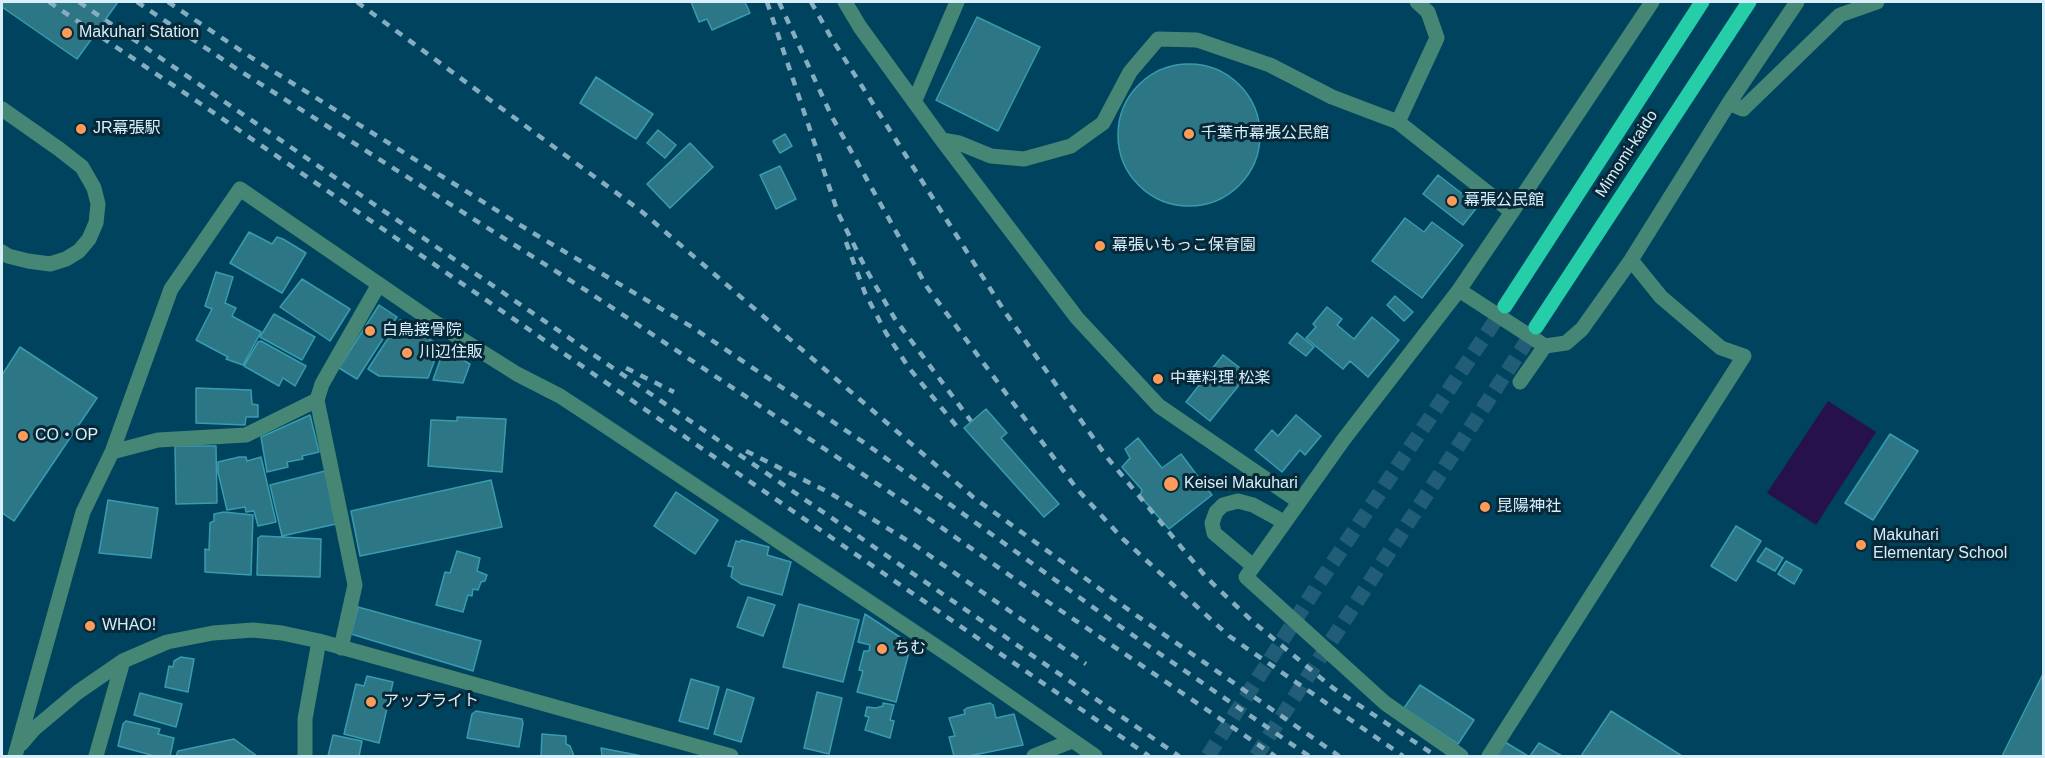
<!DOCTYPE html>
<meta charset="utf-8">
<style>
body{margin:0}
#map{position:relative;width:2045px;height:758px;overflow:hidden;background:#00435e;font-family:Arial,sans-serif}
canvas{display:block}
.frame{position:absolute;inset:0;border:3px solid #d9eefb;pointer-events:none}
</style>
<div id="map">
<canvas width="2045" height="758"></canvas>
<div class="frame"></div>
</div>
<script>
const c = document.querySelector('canvas').getContext('2d');
c.lineJoin = 'round';
function paint(path, color) {
  c.fillStyle = color;
  c.fill(path, 'evenodd');
}
function toPath(rows) {
  const path = new Path2D();
  for (const r of rows) {
    if (r.length === 3) {
      path.moveTo(r[0] + r[2], r[1]);
      path.arc(r[0], r[1], r[2], 0, 2 * Math.PI);
      continue;
    }
    path.moveTo(r[0], r[1]);
    for (let i = 2; i < r.length; i += 2) path.lineTo(r[i], r[i + 1]);
  }
  return path;
}
function trace(path, color, width, dash) {
  c.strokeStyle = color;
  c.lineWidth = width;
  c.lineCap = dash ? 'butt' : 'round';
  c.setLineDash(dash || []);
  c.stroke(path);
}
function drawText(font, color, halo, rows, align = 'center') {
  c.font = font + ' Arial,"Noto Sans JP",sans-serif';
  c.lineWidth = 6;
  c.setLineDash([]);
  c.textBaseline = 'middle';
  c.strokeStyle = halo;
  c.fillStyle = color;
  for (const [text, x, y, turn = 0] of rows) {
    c.save();
    c.translate(x, y);
    c.rotate((+turn || 0) * Math.PI / 180);
    c.textAlign = isNaN(turn) ? turn : align;
    if (halo) c.strokeText(text, 0, 0);
    c.fillText(text, 0, 0);
    c.restore();
  }
}
paint(toPath([
 [1828,401,1876,432,1816,525,1767,493]
]), '#26114d');
const building = toPath([
 [2,2,118,2,77,59,2,7,2,2],
 [691,2,745,2,750,13,712,30,707,19,699,22,691,2],
 [977,17,1040,47,998,131,936,100,977,17],
 [1189,135,71],
 [596,77,653,114,636,139,580,103,596,77],
 [658,130,676,145,665,158,647,143,658,130],
 [785,134,792,146,780,153,773,141,785,134],
 [690,143,713,167,670,208,647,184,690,143],
 [780,166,796,199,776,209,760,175,780,166],
 [1438,175,1478,206,1463,225,1423,194,1438,175],
 [1405,218,1424,232,1432,222,1463,245,1422,298,1372,261,1405,218],
 [249,232,272,244,277,237,283,239,306,253,282,293,230,263,249,232],
 [216,272,233,277,225,303,236,308,232,316,261,332,243,365,226,359,228,357,196,340,212,309,205,306,216,272],
 [302,279,350,309,330,341,280,307,302,279],
 [1395,296,1413,312,1404,321,1387,305,1395,296],
 [379,305,397,317,357,379,339,368,379,305],
 [1327,307,1342,319,1337,325,1354,339,1372,317,1399,340,1368,377,1350,361,1343,369,1306,338,1316,327,1313,324,1327,307],
 [274,314,315,337,302,360,260,337,274,314],
 [400,320,440,346,428,378,379,376,368,369,400,320],
 [1297,333,1314,347,1306,356,1289,343,1297,333],
 [261,341,306,366,295,386,283,378,279,386,244,366,258,342,261,341],
 [20,347,97,398,14,521,2,513,2,375,20,347],
 [444,349,470,364,463,383,433,380,444,349],
 [1223,355,1248,374,1210,421,1186,402,1223,355],
 [196,388,251,390,252,404,258,405,258,417,246,417,245,425,196,423,196,388],
 [986,409,1007,433,1001,438,1059,504,1044,517,964,428,986,409],
 [310,415,319,452,302,456,303,459,287,462,288,467,267,472,261,437,310,415],
 [1296,415,1321,436,1305,455,1300,450,1282,472,1255,450,1272,430,1278,436,1296,415],
 [457,417,506,419,502,472,428,466,431,420,457,421,457,417],
 [1890,434,1918,451,1873,520,1845,503,1890,434],
 [1138,438,1162,468,1181,454,1212,495,1169,529,1140,496,1142,490,1122,467,1130,458,1125,449,1138,438],
 [175,446,216,446,217,503,176,504,175,446],
 [239,457,246,457,247,461,261,457,276,522,258,526,254,511,246,512,245,507,227,510,218,472,218,462,239,457],
 [325,471,336,524,282,536,270,485,325,471],
 [491,480,502,527,360,556,351,511,491,480],
 [676,492,718,520,695,554,654,526,676,492],
 [108,500,158,508,151,558,99,553,108,500],
 [224,512,253,515,251,575,205,572,205,549,209,550,210,523,214,521,214,514,224,512],
 [1736,526,1761,541,1736,581,1711,566,1736,526],
 [261,536,321,539,320,577,257,575,258,538,261,536],
 [741,540,769,547,767,555,791,562,782,595,741,584,731,577,733,567,728,566,736,541,740,542,741,540],
 [1766,548,1783,558,1775,571,1757,561,1766,548],
 [457,551,480,558,477,571,487,575,485,581,481,582,478,590,473,589,472,596,468,595,463,612,436,605,445,572,450,573,457,551],
 [1786,561,1802,570,1794,584,1778,574,1786,561],
 [748,597,775,605,763,636,737,627,748,597],
 [799,604,859,620,843,682,783,667,799,604],
 [358,607,481,641,473,671,351,634,358,607],
 [865,614,909,643,907,652,909,652,896,702,857,692,863,671,859,670,864,651,869,651,870,645,858,642,865,614],
 [181,657,194,659,188,692,165,687,169,666,173,667,174,661,181,657],
 [2044,672,2044,756,2002,756,2044,672],
 [367,676,393,682,379,743,344,734,356,684,364,686,367,676],
 [691,679,719,687,708,729,679,721,691,679],
 [1420,685,1474,720,1458,744,1404,708,1420,685],
 [727,689,754,698,741,742,714,734,727,689],
 [817,692,842,698,829,754,804,748,817,692],
 [140,693,182,704,176,727,134,715,140,693],
 [883,703,894,705,890,720,894,721,890,738,865,730,869,717,865,716,867,707,876,708,883,706,883,703],
 [990,703,993,705,996,718,1014,714,1023,745,969,756,954,756,949,737,955,736,949,718,965,714,964,710,967,708,990,703],
 [476,711,522,719,523,723,519,747,467,738,472,714,476,711],
 [1611,711,1682,756,1581,756,1611,711],
 [126,721,160,729,158,734,174,738,170,756,155,756,118,746,123,724,126,721],
 [542,734,566,736,566,744,570,746,574,756,541,756,542,734],
 [333,735,362,741,359,756,328,756,333,735],
 [234,739,257,756,176,756,178,751,234,739],
 [1505,742,1528,756,1496,756,1505,742],
 [1539,743,1562,756,1530,756,1539,743],
 [601,748,642,756,602,756,601,748]
]);
paint(building, '#2c7685');
trace(building, '#389caf', 1.5);
trace(toPath([
 [1208,756,1319,583,1505,306],
 [1256,756,1536,327]
]), '#215d76', 15, [15, 8]);
trace(toPath([
 [845,2,860,27,942,140,1077,318,1159,406,1298,501],
 [915,100,957,2],
 [1729,103,1743,109,1840,15,1877,2],
 [2,109,59,149,82,167,94,188,98,204,96,223,89,239,79,251,66,259,50,264,28,261,8,256,2,252],
 [1398,122,1437,38,1428,12,1417,2],
 [942,140,959,143,991,156,1024,159,1071,146,1103,123,1130,72,1158,39,1197,40,1270,65,1332,97,1398,122,1512,212],
 [1459,290,1545,346,1566,343,1582,329,1631,260,1729,103,1797,2],
 [1520,382,1545,346],
 [112,452,158,440,246,435,317,400],
 [1253,566,1214,533,1212,523,1216,512,1223,505,1238,501,1253,505,1284,522],
 [341,648,355,585,317,400,322,384,379,284],
 [21,744,34,729,78,692,123,661,167,642,213,633,253,630,282,633,319,641,731,756],
 [15,756,83,512,112,452,171,289,240,189,428,318,517,374,560,396,592,417,952,657,1095,756],
 [96,756,123,661],
 [305,756,305,719,319,641],
 [1034,756,1072,741],
 [1461,756,1385,703,1246,577,1344,439,1459,290,1512,212,1652,2],
 [1489,756,1744,356,1721,348,1661,297,1631,260]
]), '#458774', 15);
trace(toPath([
 [1505,306,1702,2],
 [1536,327,1749,2]
]), '#26cda9', 15);
trace(toPath([
 [49,2,201,104,1149,756],
 [79,2,1179,756],
 [137,2,237,69,587,291,918,511,1029,589,1275,756],
 [168,2,252,58,533,233,692,327,866,444,1115,623,1309,756],
 [357,2,641,211,973,497,1133,613,1339,756],
 [767,2,838,213,867,271,895,319,971,421],
 [779,2,832,117,927,287,1077,489,1123,539,1229,636,1403,756],
 [811,2,832,39,1005,312,1106,456,1206,577,1252,621,1333,688,1436,756],
 [846,242,865,293,886,333,909,368,958,428],
 [626,368,674,392],
 [746,451,830,493,913,544,1086,664]
]), '#85acbf', 4.5, [8, 8]);
for (const [x, y, r, color] of [
 [67,33,6,"#fe9b59"],
 [81,129,6,"#fe9b59"],
 [1189,134,6,"#fe9b59"],
 [1452,201,6,"#fe9b59"],
 [1100,246,6,"#fe9b59"],
 [370,331,6,"#fe9b59"],
 [407,353,6,"#fe9b59"],
 [1158,379,6,"#fe9b59"],
 [23,436,6,"#fe9b59"],
 [1171,484,8,"#fe9b59"],
 [1485,507,6,"#fe9b59"],
 [1861,545,6,"#fe9b59"],
 [90,626,6,"#fe9b59"],
 [882,649,6,"#fe9b59"],
 [371,702,6,"#fe9b59"]
]) {
  const dot = new Path2D();
  dot.arc(x, y, r, 0, 2 * Math.PI);
  c.fillStyle = color;
  c.fill(dot);
  trace(dot, '#072837', 2);
}
drawText('16px', '#d9eefb', '#072837', [
 ["Makuhari Station",79,33],
 ["JR幕張駅",93,129],
 ["千葉市幕張公民館",1201,134],
 ["幕張公民館",1464,201],
 ["幕張いもっこ保育園",1112,246],
 ["白鳥接骨院",382,331],
 ["川辺住販",419,353],
 ["中華料理 松楽",1170,379],
 ["CO・OP",35,436],
 ["Keisei Makuhari",1184,484],
 ["昆陽神社",1497,507],
 ["Makuhari",1873,536],
 ["Elementary School",1873,554],
 ["WHAO!",102,626],
 ["ちむ",894,649],
 ["アップライト",383,702]
], 'left');
drawText('16px', '#d9eefb', '#072837', [
 ["Mimomi-kaido",1627,154,-57]
]);
</script>
